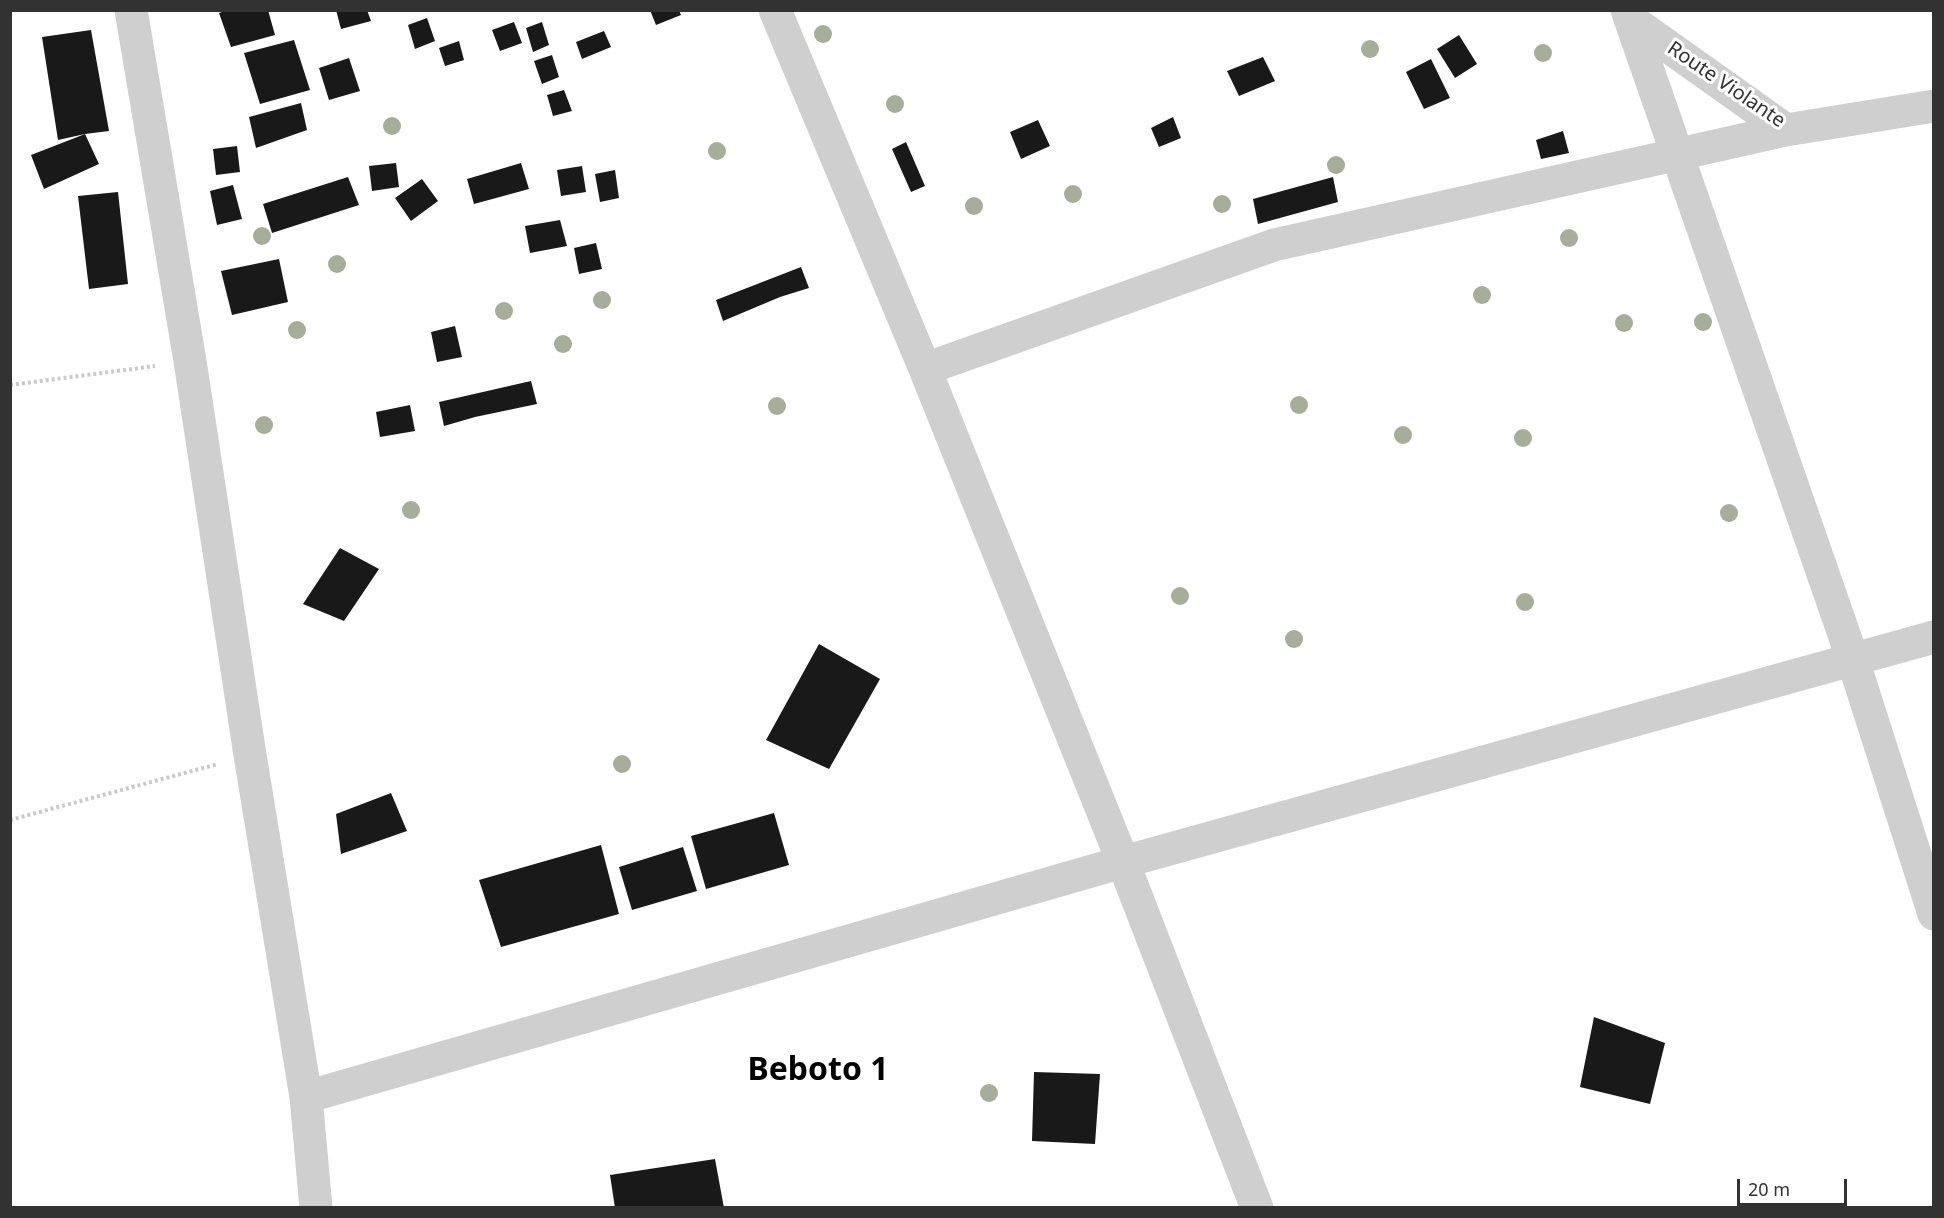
<!DOCTYPE html>
<style>
body{margin:0}
#map{position:relative;width:1944px;height:1218px;overflow:hidden;background:#fff;font-family:"Noto Sans",sans-serif}
canvas{display:block}
.frame{position:absolute;inset:0;border:12px solid #323232;pointer-events:none}
.scale{position:absolute;left:1737px;top:1179px;width:110px;height:27px;box-sizing:border-box;border:3px solid #323232;border-top:0;padding-left:8px;font-size:18px;line-height:21px;white-space:nowrap;color:#323232;-webkit-text-stroke:4px #fff;paint-order:stroke}
</style>
<div id="map">
<canvas width="1944" height="1218"></canvas>
<div class="frame"></div>
<div class="scale">20 m</div>
</div>
<script>
const c = document.querySelector('canvas').getContext('2d');
c.lineJoin = 'round';
function paint(path, color) {
  c.fillStyle = color;
  c.fill(path, 'evenodd');
}
function toPath(rows) {
  const path = new Path2D();
  for (const r of rows) {
    path.moveTo(r[0], r[1]);
    for (let i = 2; i < r.length; i += 2) path.lineTo(r[i], r[i + 1]);
  }
  return path;
}
function trace(path, color, width, dash) {
  c.strokeStyle = color;
  c.lineWidth = width;
  c.lineCap = dash ? 'butt' : 'round';
  c.setLineDash(dash || []);
  c.stroke(path);
}
function drawText(font, color, halo, rows, align = 'center') {
  c.font = font + ' "Noto Sans",sans-serif';
  c.lineWidth = 6;
  c.setLineDash([]);
  c.textBaseline = 'middle';
  c.strokeStyle = halo;
  c.fillStyle = color;
  for (const [text, x, y, turn = 0] of rows) {
    c.save();
    c.translate(x, y);
    c.rotate((+turn || 0) * Math.PI / 180);
    c.textAlign = isNaN(turn) ? turn : align;
    if (halo) c.strokeText(text, 0, 0);
    c.fillText(text, 0, 0);
    c.restore();
  }
}
paint(toPath([
 [228,10,268,10,275,35,231,47,219,13],
 [336,10,367,10,371,21,341,29],
 [650,10,679,10,681,15,656,25],
 [427,18,435,41,415,49,408,25],
 [514,22,522,43,500,51,492,30],
 [542,22,549,45,533,52,526,28],
 [91,30,109,131,85,134,99,164,44,189,31,155,85,134,58,140,42,37],
 [604,31,611,47,582,59,576,42],
 [1459,35,1477,64,1455,78,1437,49],
 [294,40,310,90,260,104,244,53],
 [459,41,464,60,445,66,439,48],
 [552,55,559,77,542,84,534,61],
 [1263,57,1275,81,1239,96,1227,71],
 [349,58,360,91,329,100,319,68],
 [1431,59,1450,98,1424,109,1406,72],
 [564,90,572,111,553,116,547,95],
 [301,103,307,130,256,148,249,117],
 [1173,117,1181,138,1159,147,1151,128],
 [1038,120,1050,146,1021,159,1010,132],
 [1563,131,1569,153,1541,159,1536,140],
 [906,142,925,186,911,192,892,149],
 [237,146,240,172,216,175,213,149],
 [396,163,399,187,372,191,369,166],
 [521,163,529,189,474,204,467,179],
 [582,166,586,192,561,196,557,170],
 [615,170,619,198,600,202,595,174],
 [348,177,359,205,272,233,263,204],
 [1333,177,1338,202,1258,224,1253,199],
 [422,179,438,201,411,221,395,198],
 [233,185,242,219,217,225,210,191],
 [118,192,128,284,89,289,78,196],
 [560,220,567,246,530,253,525,226],
 [596,243,602,269,579,274,574,248],
 [279,259,288,302,232,315,221,271],
 [801,267,809,288,780,297,723,321,716,300],
 [455,326,462,357,437,362,431,332],
 [531,381,537,404,475,417,444,426,439,402],
 [410,405,415,431,380,437,376,412],
 [340,548,379,569,344,621,303,604],
 [819,644,880,679,829,769,766,740],
 [391,793,407,831,341,854,336,814],
 [774,813,789,865,706,889,691,836],
 [601,845,619,914,501,947,479,880],
 [683,847,697,891,632,910,619,867],
 [1594,1017,1665,1043,1650,1104,1580,1087],
 [1034,1072,1100,1074,1095,1144,1032,1141],
 [715,1159,724,1208,615,1208,610,1175]
]), '#191919');
trace(toPath([
 [10,385,155,366],
 [10,820,218,764]
]), '#c9c9c9', 4, [3, 3]);
trace(toPath([
 [775,10,925,369,1123,862,1257,1208],
 [1627,10,1853,660,1934,914],
 [1631,20,1786,130,1934,106],
 [925,369,1274,245,1786,130]
]), '#cfcfcf', 33);
trace(toPath([
 [131,10,190,361,250,755,306,1097,316,1208],
 [306,1097,1123,862,1934,637]
]), '#cfcfcf', 33);
c.fillStyle = '#a6ad98';
for (const [x, y] of [
 [823,34],
 [1370,49],
 [1543,53],
 [895,104],
 [392,126],
 [717,151],
 [1336,165],
 [1073,194],
 [1222,204],
 [974,206],
 [262,236],
 [1569,238],
 [337,264],
 [1482,295],
 [602,300],
 [504,311],
 [1703,322],
 [1624,323],
 [297,330],
 [563,344],
 [1299,405],
 [777,406],
 [264,425],
 [1403,435],
 [1523,438],
 [411,510],
 [1729,513],
 [1180,596],
 [1525,602],
 [1294,639],
 [622,764],
 [989,1093]
]) {
  c.beginPath();
  c.arc(x, y, 9, 0, 2 * Math.PI);
  c.fill();
}
drawText('20px', '#323232', '#fff', [
 ["Route Violante",1726,85,34]
]);
drawText('bold 32px', '#000', '#fff', [
 ["Beboto 1",818,1071]
]);
</script>
